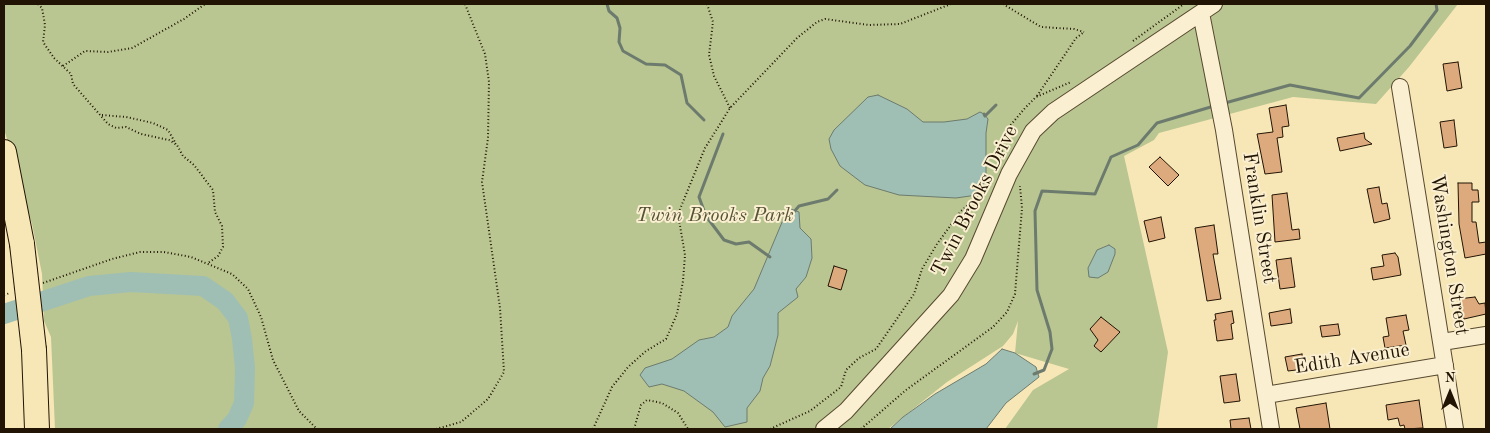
<!DOCTYPE html>
<style>
body{margin:0}
#map{position:relative;width:1490px;height:433px;overflow:hidden;background:#f8e7b6;font-family:"Old Standard TT",serif}
canvas{display:block}
.frame{position:absolute;inset:0;border:5px solid #211404;pointer-events:none}
.north{position:absolute;left:1425px;top:368px;width:50px;height:50px;-webkit-text-stroke:4px #faefd0;paint-order:stroke;rotate:0deg;font-size:14px;font-weight:700;line-height:20px;text-align:center;color:#211404}
.north::after{content:'';display:block;margin:auto;width:18px;height:22px;background:#211404;clip-path:polygon(50% 0,100% 100%,50% 72%,0 100%)}
</style>
<div id="map">
<canvas width="1490" height="433"></canvas>
<div class="frame"></div>
<div class="north">N</div>
</div>
<script>
const c = document.querySelector('canvas').getContext('2d');
c.lineJoin = 'round';
function paint(path, color) {
  c.fillStyle = color;
  c.fill(path, 'evenodd');
}
function toPath(rows) {
  const path = new Path2D();
  for (const r of rows) {
    path.moveTo(r[0], r[1]);
    for (let i = 2; i < r.length; i += 2) path.lineTo(r[i], r[i + 1]);
  }
  return path;
}
function trace(path, color, width, dash) {
  c.strokeStyle = color;
  c.lineWidth = width;
  c.lineCap = dash ? 'butt' : 'round';
  c.setLineDash(dash || []);
  c.stroke(path);
}
function drawText(font, color, halo, rows, align = 'center') {
  c.font = font + ' "Old Standard TT",serif';
  c.lineWidth = 4;
  c.setLineDash([]);
  c.textBaseline = 'middle';
  c.strokeStyle = halo;
  c.fillStyle = color;
  for (const [text, x, y, turn = 0] of rows) {
    c.save();
    c.translate(x, y);
    c.rotate((+turn || 0) * Math.PI / 180);
    c.textAlign = isNaN(turn) ? turn : align;
    if (halo) c.strokeText(text, 0, 0);
    c.fillText(text, 0, 0);
    c.restore();
  }
}
paint(toPath([
 [4,4,1458,4,1409,67,1376,104,1293,97,1159,133,1154,140,1124,156,1168,352,1157,429,1005,429,1033,390,1069,369,1015,353,1018,321,1013,334,1003,346,947,382,888,429,55,429,51,337,44,321,42,274,32,224,4,129]
]), '#b9c691');
const water = toPath([
 [878,95,907,109,923,122,944,122,967,119,980,112,984,114,988,119,986,133,986,178,977,195,956,198,899,195,865,185,840,166,831,149,829,139,834,130,868,97,878,95],
 [788,208,799,212,800,228,811,239,812,258,806,277,796,289,798,297,778,313,778,335,770,366,763,378,760,391,747,408,747,422,725,427,713,412,684,391,662,384,649,387,640,375,645,368,672,359,699,340,714,337,728,327,732,316,754,289,788,208],
 [1109,245,1115,249,1115,254,1108,272,1098,278,1089,277,1088,268,1097,250,1109,245],
 [1002,349,1015,353,1036,367,1039,377,1006,403,986,429,890,429,903,417,935,394,986,364,1002,349]
]);
paint(water, '#9fbfb4');
trace(water, '#6d7b6e', 1);
trace(toPath([
 [607,4,609,11,617,18,620,28,619,42,623,51,646,64,665,65,681,75,687,103,704,120],
 [1225,103,1290,85,1359,98,1410,46,1437,10,1436,4],
 [984,114,985,116,996,105],
 [723,134,699,197,706,216,724,240,736,244,749,242,770,257],
 [793,213,799,206,828,199,837,190],
 [1034,374,1044,370,1052,349,1050,332,1037,290,1035,211,1042,191,1095,194,1111,157,1138,145,1157,123,1214,106]
]), '#6d7b6e', 3);
trace(toPath([
 [4,314,89,286,131,282,203,286,225,301,238,318,242,339,245,368,244,403,237,419,228,429]
]), '#9fbfb4', 20);
const building = toPath([
 [1458,62,1462,88,1447,91,1443,64,1458,62],
 [1286,105,1289,126,1282,127,1283,137,1277,138,1282,172,1265,174,1257,134,1273,132,1269,108,1286,105],
 [1454,120,1457,146,1444,148,1440,122,1454,120],
 [1364,133,1365,139,1372,144,1340,151,1337,138,1364,133],
 [1160,157,1179,175,1168,186,1149,167,1160,157],
 [1458,183,1472,183,1472,190,1478,190,1479,202,1472,202,1472,222,1476,222,1479,243,1486,242,1486,254,1465,258,1459,224,1458,183],
 [1379,187,1382,204,1387,203,1390,219,1374,223,1367,189,1379,187],
 [1287,193,1292,230,1299,229,1300,239,1275,242,1272,195,1287,193],
 [1161,217,1165,238,1149,242,1144,221,1161,217],
 [1214,225,1218,254,1213,254,1221,299,1207,301,1195,228,1214,225],
 [1395,253,1398,257,1401,275,1373,280,1371,268,1384,266,1382,255,1395,253],
 [1291,258,1295,287,1280,289,1276,260,1291,258],
 [834,266,847,270,841,290,828,286,834,266],
 [1475,297,1479,304,1485,303,1486,314,1464,319,1458,299,1475,297],
 [1290,309,1292,323,1271,326,1269,313,1290,309],
 [1232,311,1234,323,1231,324,1233,339,1217,341,1214,320,1216,320,1215,314,1232,311],
 [1406,315,1409,330,1403,331,1406,345,1385,348,1383,337,1389,336,1386,318,1406,315],
 [1101,317,1120,332,1101,352,1094,346,1098,340,1090,329,1101,317],
 [1338,324,1340,335,1322,337,1320,326,1338,324],
 [1302,354,1304,369,1288,371,1285,357,1302,354],
 [1236,374,1240,401,1224,403,1220,376,1236,374],
 [1419,400,1423,428,1405,429,1404,425,1400,426,1398,418,1388,420,1386,405,1419,400],
 [1326,403,1330,429,1300,429,1296,408,1326,403],
 [1249,418,1251,429,1231,429,1230,420,1249,418]
]);
paint(building, '#ddaa7e');
trace(building, '#211404', 1);
const minor = toPath([
 [1201,13,1224,130,1271,429],
 [1400,87,1455,429],
 [1442,342,1486,335],
 [1266,395,1445,365],
 [824,429,846,411,951,295,973,259,1009,174,1033,131,1053,112,1214,4]
]);
const highway = toPath([
 [4,152,22,244],
 [34,350,37,429]
]);
trace(minor, '#574930', 18);
trace(highway, '#211404', 26);
trace(toPath([
 [38,4,42,8,45,25,43,42,54,58,71,74,73,84,108,124,116,128,126,127,141,134,169,140,177,145,183,156,194,165,213,190,215,212,222,226,223,247,218,256,208,263],
 [707,4,713,22,709,55,714,76,730,108],
 [1003,4,1041,27,1074,29,1084,32],
 [1133,41,1184,4],
 [63,66,85,51,108,52,132,48,184,19,205,4],
 [1037,96,1076,38,1084,32],
 [102,115,126,117,153,123,168,130,176,144],
 [998,165,1009,127,1025,108,1036,97,1071,82],
 [43,283,112,259,140,252,164,252,191,257,232,274,248,289,261,317,273,360,299,411,317,429],
 [4,295,10,293],
 [436,429,461,422,488,399,504,372,500,308,482,182,488,138,489,82,485,54,465,4],
 [593,429,612,387,628,367,646,351,666,339,677,314,683,281,685,255,678,214,705,148,730,108,797,38,817,22,825,19,869,25,900,24,951,4],
 [634,429,641,405,647,400,662,403,678,413,688,429],
 [770,429,810,411,841,387,846,370,859,358,876,349,914,294,922,269,937,244,961,211,987,189],
 [861,429,906,390,993,327,1007,312,1015,294,1022,208,1020,186]
]), '#211404', 2, [1, 2.5]);
trace(minor, '#faefd0', 16);
trace(highway, '#f8e7b6', 24);
const highwayBridge = toPath([
 [22,244,34,350]
]);
trace(highwayBridge, '#211404', 26, []);
trace(highwayBridge, '#f8e7b6', 24);
drawText('20px', '#211404', '#faefd0', [
 ["Twin Brooks Drive",975,201,-63],
 ["Franklin Street",1259,218,81],
 ["Washington Street",1449,255,81],
 ["Edith Avenue",1352,359,-9]
]);
drawText('italic 20px', '#565235', '#faefd0', [
 ["Twin Brooks Park",715,216]
]);
</script>
